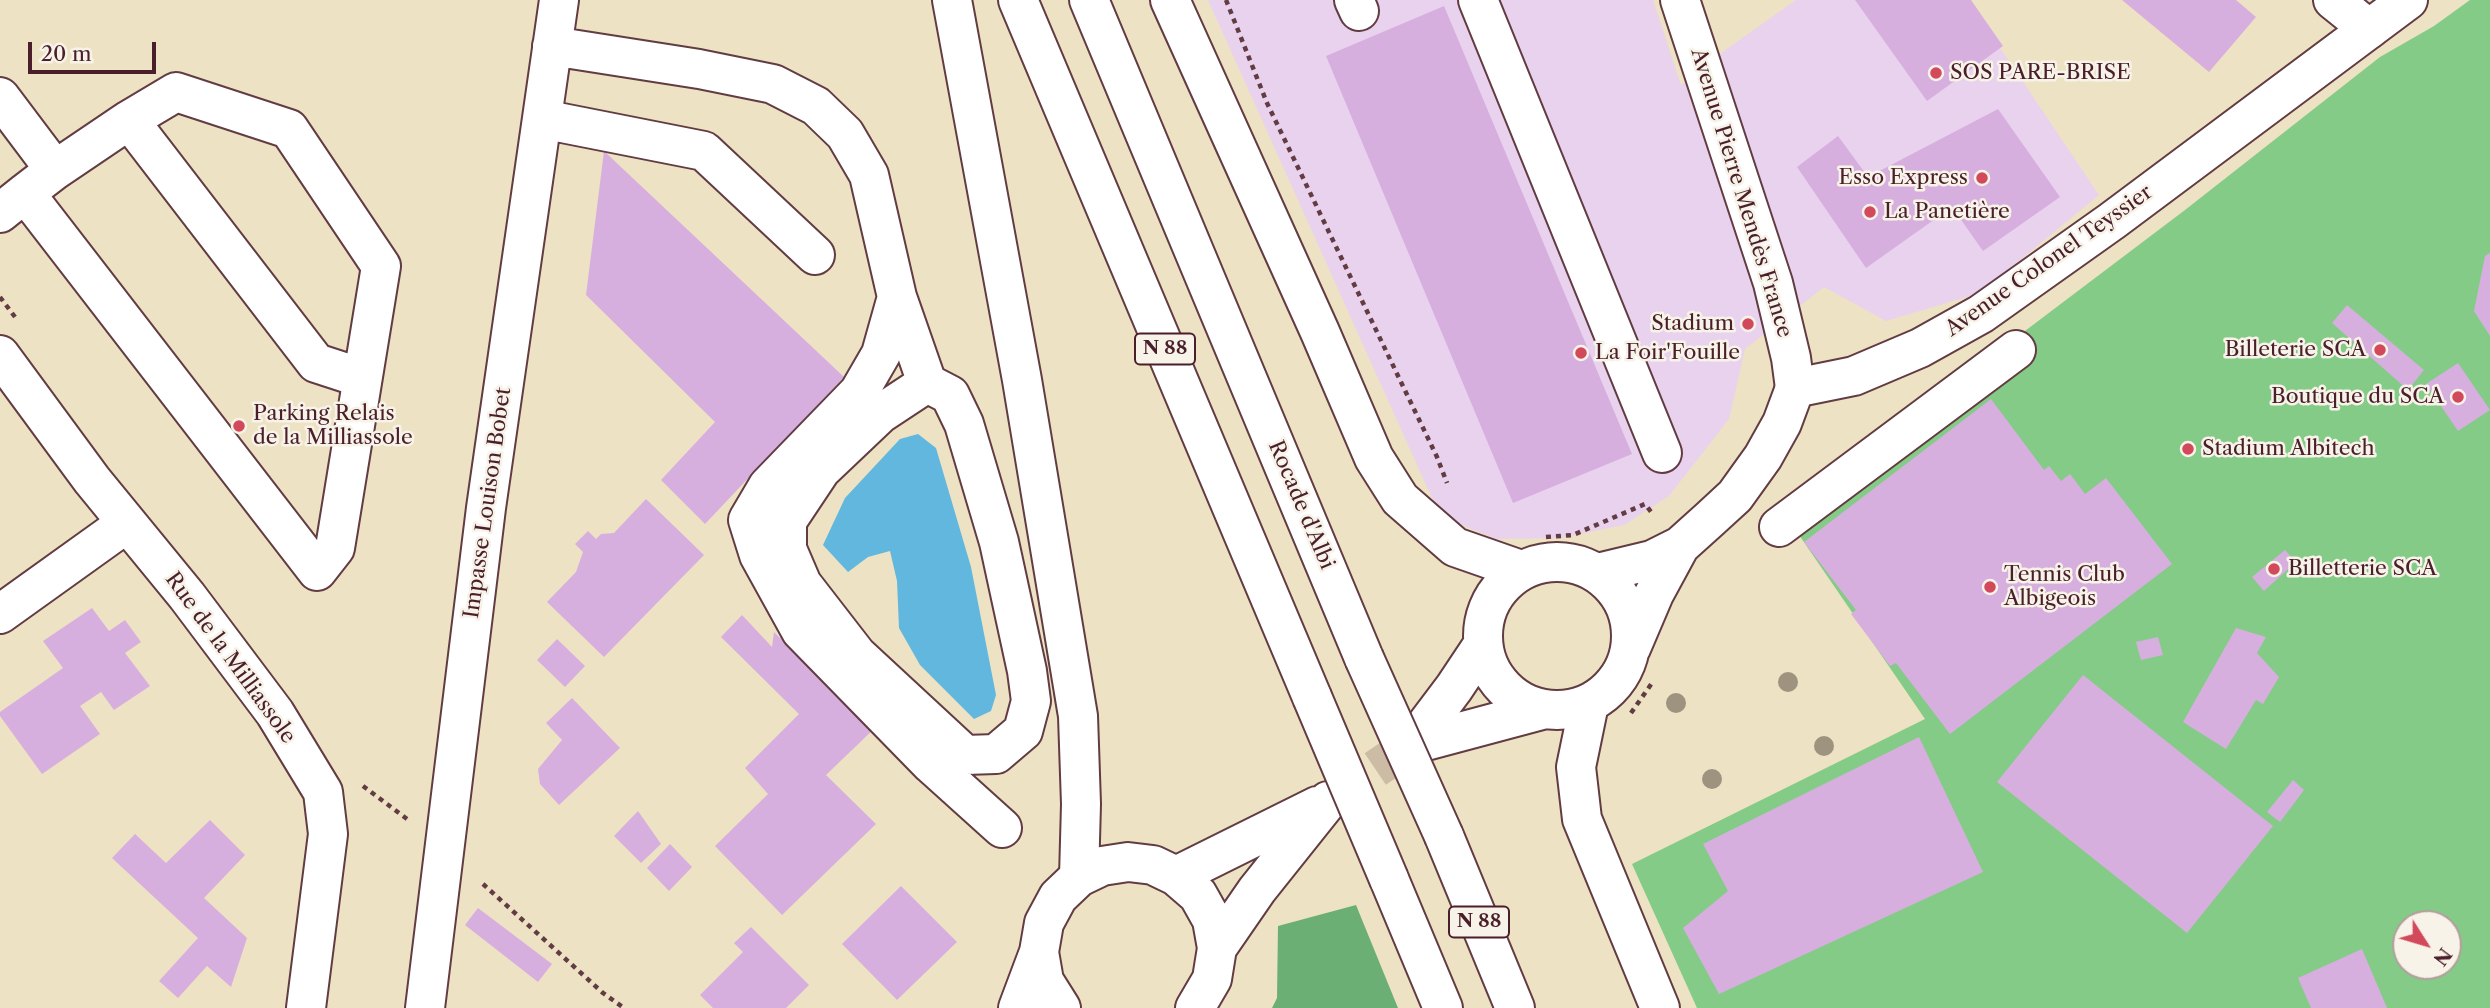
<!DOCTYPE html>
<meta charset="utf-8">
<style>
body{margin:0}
#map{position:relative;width:2490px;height:1008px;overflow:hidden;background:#ede2c3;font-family:"Libre Caslon Text",serif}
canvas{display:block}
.north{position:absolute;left:2392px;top:910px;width:70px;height:70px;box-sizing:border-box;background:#f7f3e8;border:2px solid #b29e9c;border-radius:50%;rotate:127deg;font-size:19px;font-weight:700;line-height:28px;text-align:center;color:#4a1f2b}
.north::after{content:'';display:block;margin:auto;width:24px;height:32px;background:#d1495b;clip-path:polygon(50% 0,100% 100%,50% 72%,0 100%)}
.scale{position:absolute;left:28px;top:42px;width:128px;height:32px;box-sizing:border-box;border:4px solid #4a1f2b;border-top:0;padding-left:9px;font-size:21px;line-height:24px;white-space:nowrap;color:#4a1f2b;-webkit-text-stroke:5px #f7f3e8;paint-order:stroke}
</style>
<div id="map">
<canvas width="2490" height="1008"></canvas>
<div class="north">N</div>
<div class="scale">20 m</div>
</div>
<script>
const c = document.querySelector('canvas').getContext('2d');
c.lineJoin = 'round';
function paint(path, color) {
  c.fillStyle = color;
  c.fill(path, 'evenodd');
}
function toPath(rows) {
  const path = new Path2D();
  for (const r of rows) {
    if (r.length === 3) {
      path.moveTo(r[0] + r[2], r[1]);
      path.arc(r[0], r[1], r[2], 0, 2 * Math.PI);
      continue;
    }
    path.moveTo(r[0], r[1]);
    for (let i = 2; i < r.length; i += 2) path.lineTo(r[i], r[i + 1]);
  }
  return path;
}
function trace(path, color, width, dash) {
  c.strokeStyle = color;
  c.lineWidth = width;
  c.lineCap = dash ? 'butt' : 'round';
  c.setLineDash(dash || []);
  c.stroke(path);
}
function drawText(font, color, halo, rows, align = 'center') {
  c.font = font + ' "Libre Caslon Text",serif';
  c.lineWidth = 5;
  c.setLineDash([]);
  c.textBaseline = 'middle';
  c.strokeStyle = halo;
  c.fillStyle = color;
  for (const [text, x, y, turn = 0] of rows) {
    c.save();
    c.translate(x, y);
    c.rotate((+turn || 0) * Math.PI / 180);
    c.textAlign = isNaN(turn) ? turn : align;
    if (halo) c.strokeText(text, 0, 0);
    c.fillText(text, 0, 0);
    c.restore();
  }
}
paint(toPath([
 [1208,0,1653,0,1681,85,1728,48,1796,0,1968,0,2099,195,1980,293,1886,321,1824,287,1745,349,1729,419,1669,496,1624,525,1560,538,1496,539,1440,516]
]), '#e8d2ee');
paint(toPath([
 [2470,0,2490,0,2490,1008,1697,1008,1632,864,1925,719,1795,529,1976,368,2185,210,2380,57,2434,26],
 [2406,924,2448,924,2448,966,2406,966]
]), '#84cb87');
paint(toPath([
 [1356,905,1398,1008,1272,1008,1277,998,1278,926]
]), '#6baf74');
paint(toPath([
 [918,434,936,448,971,567,996,695,991,711,974,719,920,665,899,628,897,581,890,551,868,557,848,572,823,545,845,498,900,439]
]), '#62b7df');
paint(toPath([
 [1855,0,1971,0,2003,46,1927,101],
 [2122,0,2236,0,2256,17,2209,72],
 [1444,6,1632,454,1513,503,1326,56],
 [1998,109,2060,197,1983,251,1952,207,1866,268,1797,167,1838,136,1868,177],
 [604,151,844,377,705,524,661,480,715,422,586,295],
 [2490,253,2490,336,2474,311,2485,256],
 [2347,305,2424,370,2408,390,2332,323],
 [2458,363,2490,410,2458,431,2426,384],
 [1991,399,2044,470,2049,466,2061,481,2070,474,2085,494,2106,478,2172,564,1950,734,1896,663,1890,666,1851,614,1856,610,1804,542],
 [646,499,704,555,604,657,547,602,576,572,583,552,575,544,588,531,596,539,601,534,614,533],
 [2285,550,2296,562,2264,591,2252,577],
 [92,608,109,631,125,620,141,642,125,653,150,686,114,710,101,692,80,706,100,734,42,774,0,716,0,712,63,668,43,641],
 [742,615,772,647,774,632,780,638,785,633,878,725,826,775,876,824,782,915,715,846,768,794,745,768,799,714,721,637],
 [2236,628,2266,637,2257,653,2279,677,2263,704,2256,700,2226,749,2183,722],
 [2158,637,2163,655,2141,660,2136,642],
 [557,639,585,666,565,687,537,660],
 [2083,675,2273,826,2187,933,1997,782],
 [572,698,620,748,559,805,540,784,538,769,562,740,546,723],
 [1919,737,1983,872,1719,994,1683,928,1728,891,1703,844],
 [2293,780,2304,790,2280,822,2267,812],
 [638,811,661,844,641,863,614,836],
 [210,820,245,855,204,898,247,938,231,987,207,966,178,998,159,981,198,938,112,858,135,834,166,863],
 [670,844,692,867,669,891,647,868],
 [901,886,957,942,897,1000,842,944],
 [478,908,552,964,538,982,465,925],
 [751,927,809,985,786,1008,713,1008,700,995,743,952,734,943],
 [2362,949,2387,1008,2311,1008,2298,978]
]), '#d7afdf');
trace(toPath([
 [1328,801,1411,745]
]), '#ccbba5', 38, [38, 19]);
const minor = toPath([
 [1354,0,1359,11],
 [1478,0,1662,453],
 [1680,0,1773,283,1791,358,1795,388],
 [2333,0,2369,29],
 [552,46,699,69,773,84,816,106,845,134,869,175,897,297,881,354,859,392,768,486,748,520,759,555,801,631,931,764,1002,828],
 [0,97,55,170],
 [542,119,704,151,815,255],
 [129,120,316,363,362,378],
 [0,213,25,193,55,170,129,120,176,92,289,129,381,266,335,548,317,571,25,193],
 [897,297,927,383,880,414,821,470,787,521,787,549,802,584,857,655,965,755,996,754,1023,731,1031,701,1027,671,999,542,964,424,950,395,927,383],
 [0,355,92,480,187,596,275,713,323,792,328,834,306,1008],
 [1779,527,2016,350],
 [0,614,127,523],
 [425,1008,486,508,559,0]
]);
const major = toPath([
 [1557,636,74],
 [1598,573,1652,560,1680,546,1710,519,1735,496,1763,457,1782,423,1795,388,1854,376,1920,348,1981,314,2112,221,2408,0],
 [1631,648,1654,594,1680,546],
 [1411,745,1542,710],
 [1411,745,1454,688,1482,646],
 [1176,876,1317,806],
 [1217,948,1257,890,1328,801],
 [1018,1008,1039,952],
 [1061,1008,1044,981,1039,952,1044,923,1058,897,1079,877,1102,866,1128,862,1153,865,1176,876,1198,895,1212,920,1217,948,1212,979,1195,1008]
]);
const highway = toPath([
 [952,0,1022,380,1078,716,1081,804,1079,877],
 [1018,0,1312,697],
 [1089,0,1364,658],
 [1170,0,1320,332,1374,458,1400,499,1455,547,1521,570],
 [1589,704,1576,767,1582,819,1660,1008],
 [1444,836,1515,1008],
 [1389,879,1443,1008]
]);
trace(minor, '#623c42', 42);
trace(major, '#623c42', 42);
trace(highway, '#623c42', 42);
trace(toPath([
 [1226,0,1267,103,1437,457,1447,483],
 [0,297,15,317],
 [1546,537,1573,535,1645,504,1652,513],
 [1631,713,1652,683],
 [363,786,407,819],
 [483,884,603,993,624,1008]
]), '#623c42', 4.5, [5, 5]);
trace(minor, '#fff', 38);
trace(major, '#fff', 38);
trace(highway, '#fff', 38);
const highwayBridge = toPath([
 [1364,658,1444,836],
 [1312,697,1389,879]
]);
trace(highwayBridge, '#623c42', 42, []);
trace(highwayBridge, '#fff', 38);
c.fillStyle = '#9d937f';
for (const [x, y] of [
 [1788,682],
 [1676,703],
 [1824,746],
 [1712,779]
]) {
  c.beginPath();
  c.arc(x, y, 10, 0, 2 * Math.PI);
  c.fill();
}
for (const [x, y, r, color] of [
 [1936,73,7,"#d1495b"],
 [1982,178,7,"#d1495b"],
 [1870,212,7,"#d1495b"],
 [1748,324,7,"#d1495b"],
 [2380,350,7,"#d1495b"],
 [1581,353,7,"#d1495b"],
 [2458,397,7,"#d1495b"],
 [239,426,7,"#d1495b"],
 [2188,449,7,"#d1495b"],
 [2274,569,7,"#d1495b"],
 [1990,587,7,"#d1495b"]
]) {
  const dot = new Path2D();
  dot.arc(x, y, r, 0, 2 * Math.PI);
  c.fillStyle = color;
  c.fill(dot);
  trace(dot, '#f7f3e8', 2.5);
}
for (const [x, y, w] of [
 [1165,349,60],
 [1479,922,60]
]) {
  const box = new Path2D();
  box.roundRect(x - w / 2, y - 15.5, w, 31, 5);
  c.fillStyle = '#f7f3e8';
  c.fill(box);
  trace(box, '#4a1f2b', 2);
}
drawText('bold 19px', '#4a1f2b', null, [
 ["N 88",1165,349],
 ["N 88",1479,922]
]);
drawText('21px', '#4a1f2b', '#f7f3e8', [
 ["SOS PARE-BRISE",1950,73],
 ["Esso Express",1968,178,"right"],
 ["La Panetière",1884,212],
 ["Stadium",1734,324,"right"],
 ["Billeterie SCA",2366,350,"right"],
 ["La Foir'Fouille",1595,353],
 ["Boutique du SCA",2444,397,"right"],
 ["Parking Relais",253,414],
 ["de la Milliassole",253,438],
 ["Stadium Albitech",2202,449],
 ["Billetterie SCA",2288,569],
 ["Tennis Club",2004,575],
 ["Albigeois",2004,599]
], 'left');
drawText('21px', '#4a1f2b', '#f7f3e8', [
 ["Avenue Pierre Mendès France",1741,193,73],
 ["Avenue Colonel Teyssier",2049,261,-35],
 ["Impasse Louison Bobet",488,503,-82],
 ["Rocade d'Albi",1301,505,67],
 ["Rue de la Milliassole",230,658,54]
]);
</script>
